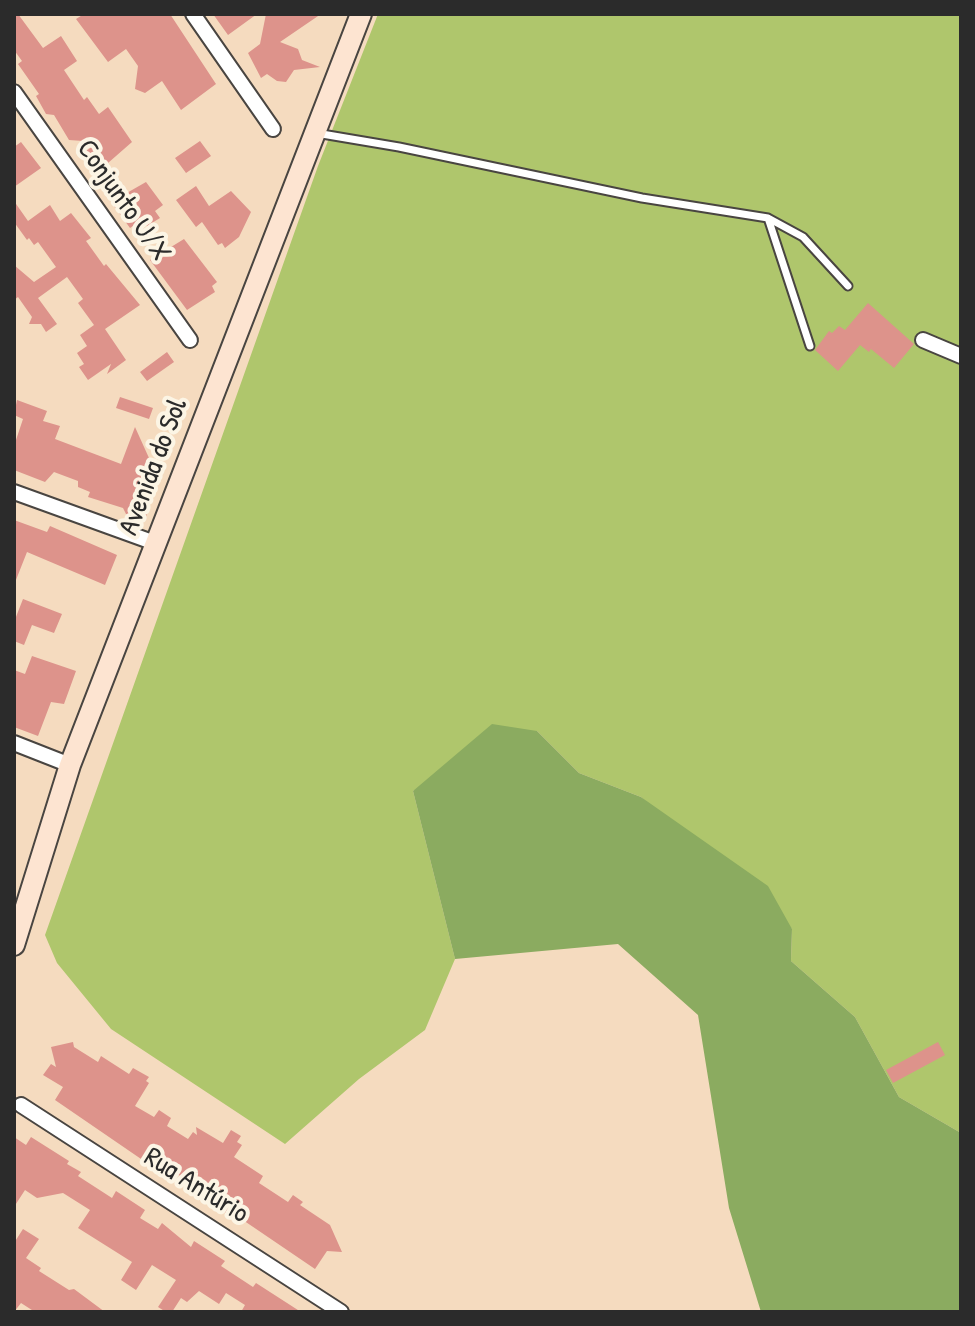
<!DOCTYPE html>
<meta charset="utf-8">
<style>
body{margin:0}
#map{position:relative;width:975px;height:1326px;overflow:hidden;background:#f5dbbf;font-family:"Patrick Hand",sans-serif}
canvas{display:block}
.frame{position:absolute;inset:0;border:16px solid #2b2b2b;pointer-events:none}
</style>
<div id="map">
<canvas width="975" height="1326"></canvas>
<div class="frame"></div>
</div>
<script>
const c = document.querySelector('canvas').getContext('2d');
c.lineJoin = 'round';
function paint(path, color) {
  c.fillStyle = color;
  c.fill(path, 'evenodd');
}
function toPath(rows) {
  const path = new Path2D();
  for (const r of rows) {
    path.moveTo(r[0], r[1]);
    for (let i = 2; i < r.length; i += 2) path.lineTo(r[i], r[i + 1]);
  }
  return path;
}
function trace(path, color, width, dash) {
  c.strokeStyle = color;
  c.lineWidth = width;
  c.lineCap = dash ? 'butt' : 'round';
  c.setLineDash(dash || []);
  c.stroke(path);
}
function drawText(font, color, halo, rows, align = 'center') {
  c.font = font + ' "Patrick Hand",sans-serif';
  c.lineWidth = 8;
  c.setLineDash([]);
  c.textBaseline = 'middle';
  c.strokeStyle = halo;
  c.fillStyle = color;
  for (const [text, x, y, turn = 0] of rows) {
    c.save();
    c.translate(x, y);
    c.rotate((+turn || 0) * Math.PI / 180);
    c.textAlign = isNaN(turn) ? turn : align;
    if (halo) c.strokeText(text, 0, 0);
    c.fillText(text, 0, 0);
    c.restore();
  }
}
paint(toPath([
 [378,14,961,14,961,1133,899,1097,855,1017,791,961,792,929,641,797,579,773,537,731,413,791,455,959,425,1030,359,1079,285,1144,111,1029,57,963,45,935,318,166]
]), '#afc66c');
paint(toPath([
 [492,724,537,731,579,773,641,797,768,886,792,929,791,961,855,1017,899,1097,961,1133,961,1312,761,1312,729,1208,698,1015,618,944,455,959,413,791]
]), '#8bab60');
paint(toPath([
 [14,14,18,14,43,48,61,36,77,61,64,70,84,100,87,97,99,114,108,107,132,142,100,170,86,162,81,155,98,142,69,140,54,115,46,114,36,96,39,94,18,64,22,61,14,50],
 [84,14,170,14,216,84,181,110,162,81,145,93,135,89,138,66,126,49,108,62,76,19],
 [213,14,257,14,228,35],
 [266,14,321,14,280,42,298,49,302,60,320,67,294,70,286,82,277,81,267,74,261,78,248,53,260,44],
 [200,141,211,156,186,173,175,158],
 [21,142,41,168,14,187,14,147],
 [146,182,163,205,155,211,160,218,147,226,142,220,130,228,111,202],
 [196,186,209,206,231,191,251,212,239,237,225,248,222,243,218,245,202,222,196,227,176,200],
 [14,201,28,221,50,205,60,221,71,213,91,238,86,241,104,266,106,264,140,305,105,329,126,360,107,374,111,364,88,380,79,367,84,364,77,353,87,346,80,335,94,325,78,303,83,299,67,277,38,298,57,324,46,332,41,324,29,324,32,317,18,297,14,300,14,265,34,282,56,267,38,242,34,245,29,238,27,240,14,222],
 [184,239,217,282,212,286,215,292,187,310,150,260],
 [868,303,914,344,894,368,871,349,869,352,860,345,838,371,815,350,829,331,832,333,839,326,845,330],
 [167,352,174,362,147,381,140,372],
 [120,397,153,408,149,419,116,408],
 [17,400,47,411,43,421,60,426,55,439,121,464,135,427,149,458,162,462,146,517,131,524,123,508,88,497,90,492,78,487,78,481,54,472,45,482,14,470,14,446,23,419,14,415],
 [14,520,47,532,50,526,117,555,105,585,27,552,14,585],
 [23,599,62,614,54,633,32,625,24,645,14,641,14,622],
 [32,656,76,671,64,704,51,702,38,736,14,727,14,670,25,674],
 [73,1042,74,1047,98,1062,101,1056,129,1074,133,1068,149,1077,146,1081,149,1083,135,1106,154,1117,159,1110,171,1118,167,1126,188,1139,193,1132,197,1135,196,1127,223,1143,231,1130,241,1136,237,1142,242,1145,234,1157,263,1176,259,1183,288,1202,293,1195,303,1202,300,1205,330,1225,342,1252,327,1251,315,1269,237,1216,235,1219,221,1210,223,1207,188,1187,181,1181,183,1178,170,1169,160,1165,158,1169,144,1161,55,1100,63,1087,43,1075,51,1064,56,1067,51,1047],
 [938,1042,945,1055,893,1083,886,1070],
 [14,1137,26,1145,31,1137,69,1161,67,1164,81,1172,78,1176,112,1198,116,1191,145,1210,140,1218,158,1229,162,1223,191,1247,194,1241,225,1261,221,1266,253,1287,256,1283,301,1312,241,1312,245,1305,226,1293,219,1304,199,1291,187,1302,181,1298,172,1312,166,1312,158,1307,176,1280,152,1265,136,1290,121,1280,132,1262,78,1228,90,1210,63,1193,37,1198,25,1190,14,1207],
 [23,1229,39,1239,26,1258,41,1268,39,1271,69,1290,74,1289,105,1312,35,1312,21,1303,14,1312,14,1243]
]), '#dd938b');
const lane = toPath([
 [316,133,399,147,642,198,768,218,803,237,848,286],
 [768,218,810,346]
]);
const street = toPath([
 [193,14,273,129],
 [14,92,190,340],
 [923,340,961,356],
 [14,492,155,543],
 [14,743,70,765],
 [21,1105,341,1312]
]);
const secondary = toPath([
 [14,945,70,765,361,14]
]);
trace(lane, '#494541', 11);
trace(street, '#494541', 18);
trace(secondary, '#494541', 24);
trace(lane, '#fff', 7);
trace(street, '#fff', 14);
trace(secondary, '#fde4d1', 20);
drawText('28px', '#2b2b2b', '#fcf5e5', [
 ["Conjunto U/X",123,201,55],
 ["Avenida do Sol",154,467,-69],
 ["Rua Antúrio",196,1186,32]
]);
</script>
